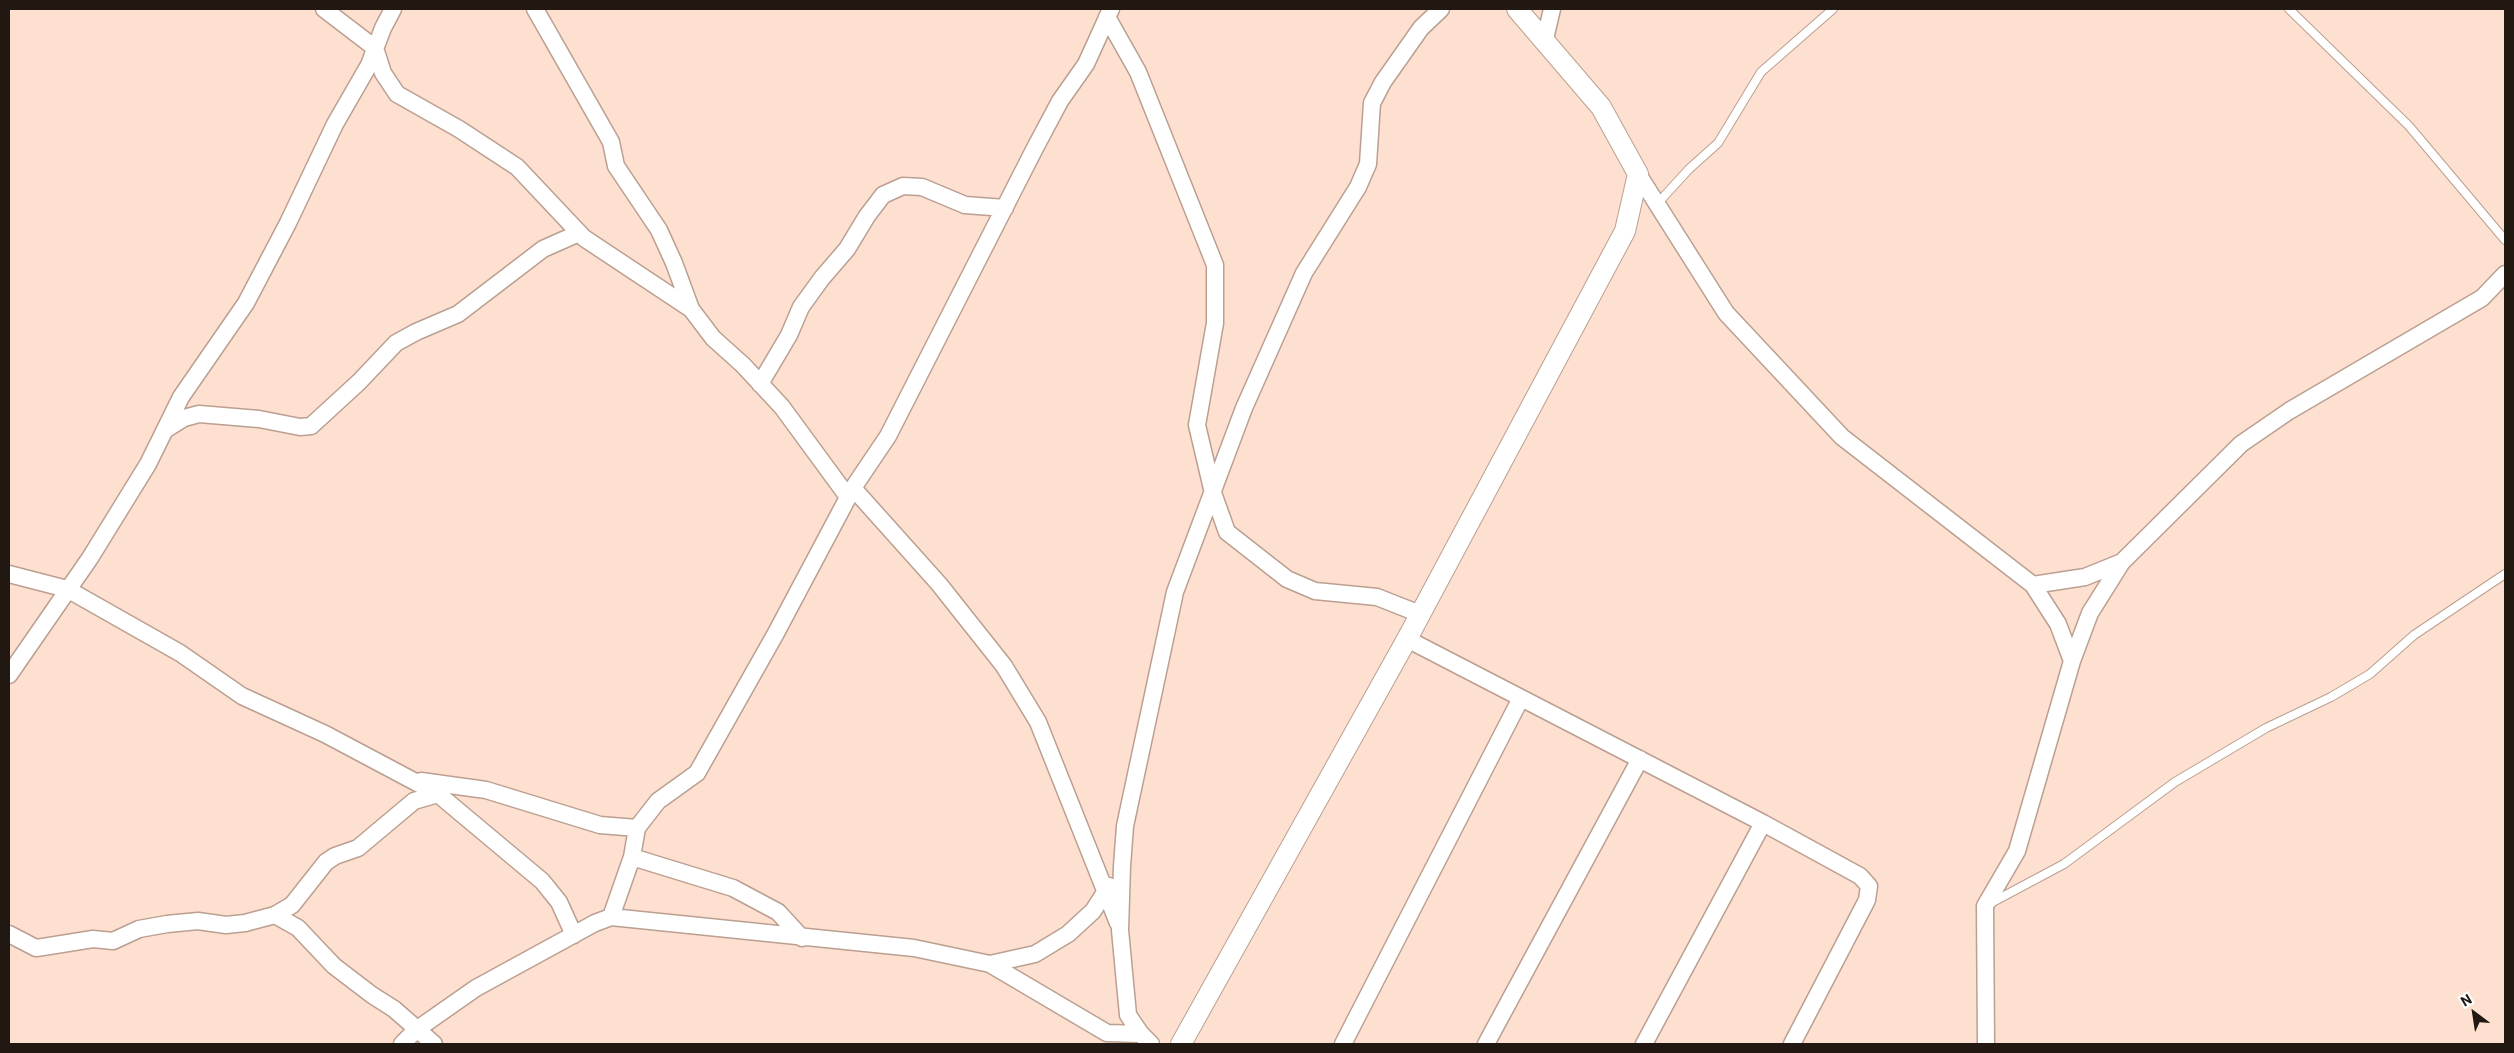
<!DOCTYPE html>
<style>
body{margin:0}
#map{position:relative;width:2514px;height:1053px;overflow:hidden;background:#fee0d0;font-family:Roboto,sans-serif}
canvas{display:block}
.frame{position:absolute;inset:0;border:10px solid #221812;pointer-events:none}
.north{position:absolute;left:2449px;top:988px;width:50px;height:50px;-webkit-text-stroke:4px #fff;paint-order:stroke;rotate:329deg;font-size:14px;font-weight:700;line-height:20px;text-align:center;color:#221812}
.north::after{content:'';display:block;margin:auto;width:18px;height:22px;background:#221812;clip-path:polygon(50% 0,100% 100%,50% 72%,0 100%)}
</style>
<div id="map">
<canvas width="2514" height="1053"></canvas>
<div class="frame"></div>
<div class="north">N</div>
</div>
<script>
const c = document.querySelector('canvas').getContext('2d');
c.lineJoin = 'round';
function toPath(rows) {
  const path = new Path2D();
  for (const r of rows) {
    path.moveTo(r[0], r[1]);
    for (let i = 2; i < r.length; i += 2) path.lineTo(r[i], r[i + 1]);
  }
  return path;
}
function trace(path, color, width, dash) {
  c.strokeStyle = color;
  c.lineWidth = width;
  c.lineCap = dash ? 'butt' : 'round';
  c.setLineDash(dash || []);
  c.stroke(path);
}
const service = toPath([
 [2289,9,2409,126,2505,240],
 [1657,204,1689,169,1718,143,1761,72,1833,9],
 [1989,904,2064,864,2175,782,2266,728,2331,697,2370,674,2414,635,2505,574]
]);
const minor = toPath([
 [324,9,375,48,383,73,397,94,459,129,517,167,584,238,691,309,713,338,743,365,782,407,848,497],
 [535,9,611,142,616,166,659,230,674,263,691,309],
 [1107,17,1138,72,1215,265,1215,323,1197,425,1213,493,1227,532,1287,579,1315,591,1377,597,1420,614],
 [1545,39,1552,9],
 [1638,174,1726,313,1842,437,2033,585,2058,624,2072,661],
 [760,384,789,335,801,307,822,278,847,249,867,216,883,195,903,186,922,187,965,205,1005,208],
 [165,430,184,418,199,414,259,419,300,427,311,426,359,382,396,343,416,332,458,314,543,249,579,233],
 [853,488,939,584,1004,666,1038,722,1118,923],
 [9,574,67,589,180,653,242,696,325,734,438,794,542,881,559,902,574,935],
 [2033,585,2085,577,2122,562],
 [1407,639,1763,823,1860,876,1869,886,1867,900,1792,1044],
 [9,675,90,558,148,464,181,397,246,303,288,223,335,124,369,65,383,28,393,9],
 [421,781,486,790,600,825,637,828],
 [632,857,733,888,778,912,802,938],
 [275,915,298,928,334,966,372,995,394,1009,434,1044],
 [611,917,914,948,990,964,1107,1033,1141,1034],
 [9,934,36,948,43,947,93,939,113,941,139,929,167,924,198,921,226,925,245,923,275,915,292,905,326,862,335,856,358,848,414,801,438,794],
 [990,964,1035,954,1068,934,1093,911,1109,886],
 [402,1044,416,1030,476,988,595,923,611,917,632,857,637,828,658,801,697,773,776,633,853,488,888,436,1035,148,1060,101,1086,64,1111,9],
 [1151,1044,1141,1034,1128,1015,1120,930,1122,866,1125,826,1175,592,1244,408,1304,273,1358,187,1368,164,1372,103,1383,82,1421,28,1441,9],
 [1343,1044,1521,698],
 [1486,1044,1640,759],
 [1644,1044,1763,823],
 [1986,1044,1985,906,2017,851,2072,661,2090,613,2122,562,2241,444,2289,411,2482,298,2505,274]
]);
const tertiary = toPath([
 [1181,1044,1407,639,1625,231,1638,174,1601,107,1517,9]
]);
trace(service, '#bb9f90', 10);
trace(minor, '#bb9f90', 19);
trace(tertiary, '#bb9f90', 22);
trace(service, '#fff', 8);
trace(minor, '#fff', 16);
trace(tertiary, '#fff', 20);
</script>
